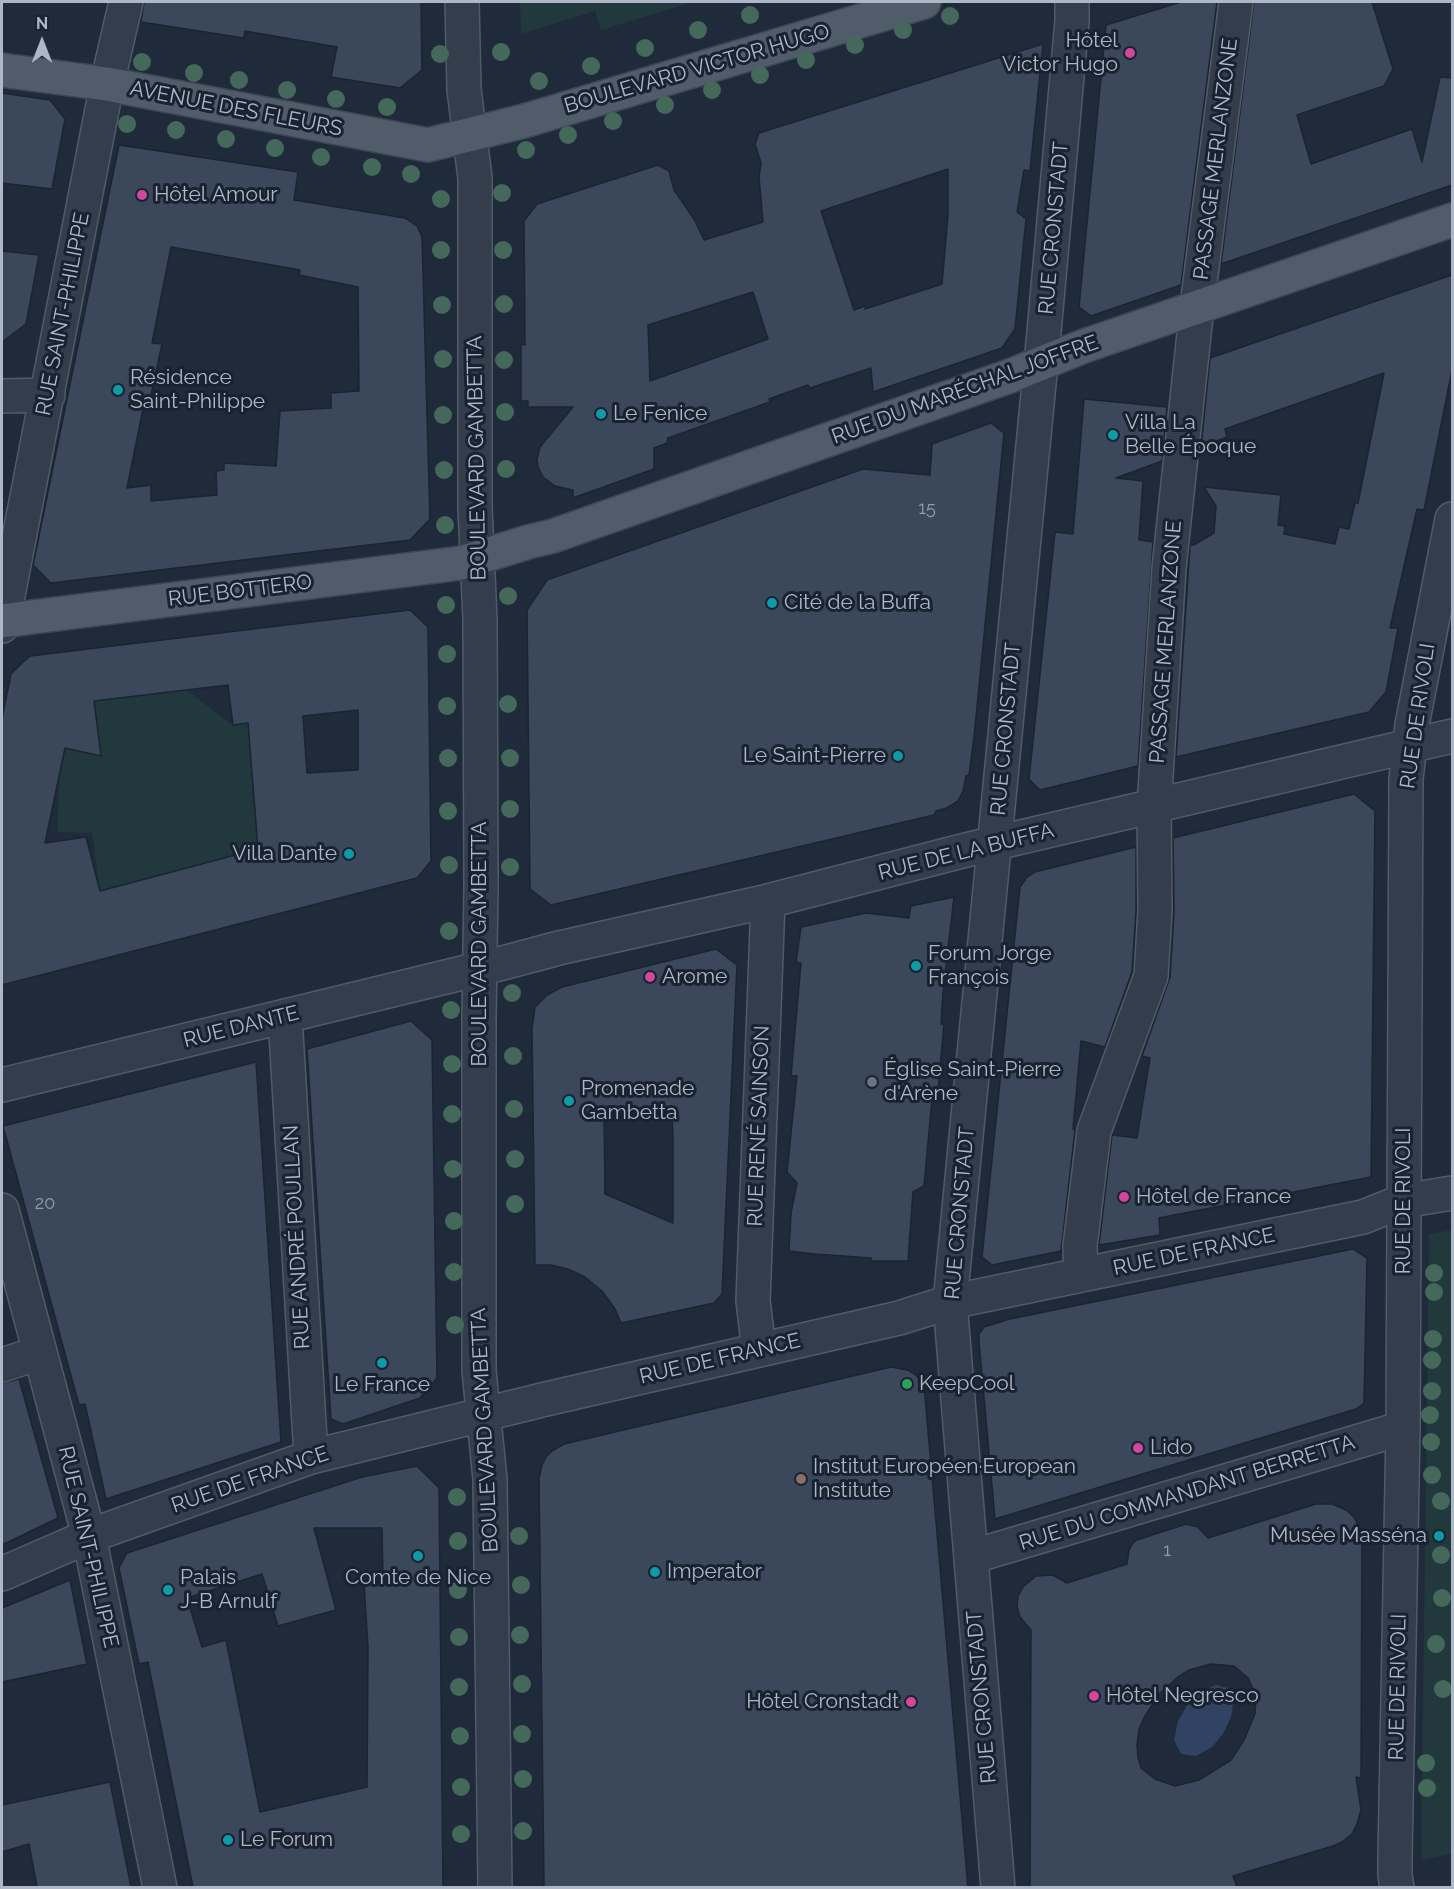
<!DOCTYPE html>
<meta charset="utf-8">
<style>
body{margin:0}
#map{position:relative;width:1454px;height:1889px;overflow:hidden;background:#1f2b3b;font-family:Raleway,sans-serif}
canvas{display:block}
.frame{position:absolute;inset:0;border:3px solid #aeb7c7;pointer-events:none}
.north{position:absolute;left:12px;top:12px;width:60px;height:60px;-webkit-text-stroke:4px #192230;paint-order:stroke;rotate:0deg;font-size:16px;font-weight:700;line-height:24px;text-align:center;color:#aeb7c7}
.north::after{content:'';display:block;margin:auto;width:21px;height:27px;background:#aeb7c7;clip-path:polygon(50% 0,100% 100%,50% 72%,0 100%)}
</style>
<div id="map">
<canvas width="1454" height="1889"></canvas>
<div class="frame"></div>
<div class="north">N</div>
</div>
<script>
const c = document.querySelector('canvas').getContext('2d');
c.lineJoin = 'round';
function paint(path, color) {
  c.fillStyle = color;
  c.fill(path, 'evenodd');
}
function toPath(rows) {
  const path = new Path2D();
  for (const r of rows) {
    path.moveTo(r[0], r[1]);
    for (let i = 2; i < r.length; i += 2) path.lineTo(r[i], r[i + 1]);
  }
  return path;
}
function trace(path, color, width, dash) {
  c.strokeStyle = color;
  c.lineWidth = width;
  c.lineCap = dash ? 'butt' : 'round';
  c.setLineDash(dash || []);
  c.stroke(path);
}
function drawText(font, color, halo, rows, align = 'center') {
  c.font = font + ' Raleway,sans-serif';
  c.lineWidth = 6;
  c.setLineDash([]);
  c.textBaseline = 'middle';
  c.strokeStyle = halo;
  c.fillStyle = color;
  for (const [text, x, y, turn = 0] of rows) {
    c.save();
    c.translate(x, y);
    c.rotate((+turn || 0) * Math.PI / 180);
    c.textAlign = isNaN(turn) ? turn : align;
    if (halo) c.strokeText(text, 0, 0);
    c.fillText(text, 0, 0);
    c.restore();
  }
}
paint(toPath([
 [520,2,694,2,601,30,595,11,521,34],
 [186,690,233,725,248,723,254,806,265,847,100,891,92,833,57,832,61,747,101,756,94,701],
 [1452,1230,1452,1854,1421,1860,1429,1234]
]), '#21383c');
paint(toPath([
 [1216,1685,1228,1688,1234,1698,1231,1717,1223,1734,1212,1747,1196,1756,1181,1754,1174,1740,1178,1721,1189,1702,1202,1691]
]), '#304362');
const building = toPath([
 [144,2,421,2,422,70,400,88,331,77,337,47,245,31,244,38,141,22,144,2],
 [1181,2,1217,2,1181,285,1091,316,1079,307,1106,25,1181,2],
 [1254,2,1372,2,1393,69,1384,86,1297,115,1311,164,1412,129,1422,162,1440,77,1452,78,1452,185,1221,264,1254,2],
 [1043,44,1030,171,1024,170,1017,212,1026,219,1015,329,1002,348,873,392,871,368,810,388,808,385,769,399,770,402,668,438,667,443,654,448,654,469,573,498,573,490,555,486,543,477,538,467,537,460,540,447,573,407,528,407,528,401,521,401,521,344,525,345,524,221,537,204,658,165,669,171,674,190,694,219,704,240,763,222,759,177,761,163,755,144,759,133,1043,44],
 [948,169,948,215,942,284,865,309,865,306,854,310,821,211,948,169],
 [753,292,768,339,650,381,648,325,753,292],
 [2,93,50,100,65,119,52,189,2,183,2,93],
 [119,145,298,172,294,200,405,218,417,226,422,237,430,519,410,540,51,583,33,565,119,145],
 [171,247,300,270,299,275,358,287,359,391,331,393,331,408,280,411,276,466,224,463,224,470,216,471,217,495,151,501,151,485,127,488,144,404,149,405,162,344,152,343,171,247],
 [2,251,39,255,26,324,2,342,2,251],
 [1452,275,1452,370,1424,510,1417,509,1390,628,1398,628,1386,692,1369,712,1176,757,1190,545,1194,545,1214,533,1216,506,1204,487,1281,495,1278,525,1285,526,1284,534,1335,544,1339,527,1349,529,1355,503,1358,503,1384,373,1225,429,1227,437,1201,447,1210,358,1452,275],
 [1084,399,1167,407,1162,461,1116,478,1143,481,1139,540,1153,542,1138,766,1040,790,1029,779,1055,532,1073,534,1084,399],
 [991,423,1004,433,974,737,969,775,966,776,963,791,958,801,947,808,936,811,934,815,551,905,530,889,527,610,547,580,863,469,930,475,932,444,991,423],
 [410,610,428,627,431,861,417,878,2,985,2,718,11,674,21,664,30,656,410,610],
 [228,685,233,725,248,723,258,849,100,891,86,837,45,843,65,748,101,756,94,701,228,685],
 [358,710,358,770,307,773,303,716,358,710],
 [1354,794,1375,811,1371,1177,1159,1218,1160,1235,1099,1245,1112,1135,1137,1138,1150,1058,1142,1056,1170,977,1174,912,1173,838,1354,794],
 [1136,847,1136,911,1132,972,1105,1047,1081,1041,1073,1129,1075,1130,1061,1251,992,1265,982,1257,1020,887,1027,877,1035,872,1136,847],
 [954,897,943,992,941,1024,944,1024,938,1090,933,1089,924,1186,913,1192,908,1261,871,1261,871,1258,815,1254,789,1251,791,1213,797,1183,787,1172,797,1076,791,1076,801,963,796,962,801,927,866,913,909,918,911,906,954,897],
 [716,949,737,965,722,1294,714,1303,621,1323,615,1309,602,1291,585,1277,568,1269,551,1265,535,1265,532,1029,535,1007,547,995,562,987,716,949],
 [672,1109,673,1141,673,1223,605,1194,604,1110,672,1109],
 [411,1021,432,1040,437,1378,420,1398,343,1424,331,1419,307,1049,411,1021],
 [256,1062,281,1442,106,1499,85,1404,79,1405,3,1126,256,1062],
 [1353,1249,1367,1258,1364,1403,1356,1409,995,1519,979,1342,979,1334,984,1327,1010,1319,1353,1249],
 [891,1367,908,1370,916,1375,924,1385,968,1887,544,1887,539,1478,542,1465,546,1457,552,1451,564,1444,891,1367],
 [19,1379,58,1518,2,1545,2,1383,19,1379],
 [417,1466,439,1488,443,1887,193,1887,148,1662,139,1664,119,1568,127,1553,362,1477,417,1466],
 [314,1528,382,1528,383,1579,364,1583,368,1647,367,1787,260,1812,226,1640,202,1647,187,1598,262,1574,278,1626,336,1610,314,1528],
 [1316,1504,1332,1504,1346,1510,1354,1517,1362,1534,1361,1778,1356,1777,1361,1810,1357,1824,1352,1834,1342,1842,1333,1846,1233,1876,1237,1887,1030,1887,1031,1630,1020,1617,1017,1607,1018,1596,1023,1587,1036,1576,1053,1575,1067,1583,1127,1564,1129,1550,1133,1543,1137,1540,1186,1524,1198,1527,1208,1538,1316,1504],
 [1211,1664,1234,1666,1248,1678,1252,1687,1256,1697,1255,1714,1244,1740,1231,1760,1199,1780,1175,1786,1155,1779,1141,1768,1138,1757,1137,1745,1139,1729,1145,1716,1159,1694,1178,1677,1189,1670,1211,1664],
 [70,1580,87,1664,2,1682,2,1608,70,1580],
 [110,1782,131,1887,37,1887,29,1844,2,1852,2,1805,110,1782]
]);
paint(building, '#3b475b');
trace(building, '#1b2432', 1.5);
const minor = toPath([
 [462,2,464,89,475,178,475,507,480,620,481,888,479,1016,479,1371,490,1479,495,1888],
 [2,396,48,395],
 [2,626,107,84,126,2],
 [285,1016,311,1457],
 [2,1085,499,964,559,948,768,901,966,850,1452,736],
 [2,1210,89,1536,160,1888],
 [1081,1275,1080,1246,1094,1131,1151,976,1155,911,1154,808,1169,568,1197,306,1236,2],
 [759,1350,753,1301,768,901],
 [2,1365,39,1353],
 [971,1557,1403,1428],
 [2,1574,89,1536,311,1457,546,1399,899,1318,950,1302,1363,1217,1403,1201,1452,1193],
 [998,1888,950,1302,1044,332,1072,21,1072,2],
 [1397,1888,1395,1875,1395,1857,1403,1428,1406,779,1412,725,1452,519]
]);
const major = toPath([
 [2,70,107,84,428,145,524,121,924,2],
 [2,621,461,563,528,542,553,536,1010,376,1084,346,1452,220]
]);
trace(minor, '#515a69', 36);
trace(major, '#3d4654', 36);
trace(minor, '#333d4b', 33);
trace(major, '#515c6b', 33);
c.fillStyle = '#446859';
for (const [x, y] of [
 [750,15],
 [950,16],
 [698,30],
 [903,30],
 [855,45],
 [645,48],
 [501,52],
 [440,54],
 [806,60],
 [142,62],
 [591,66],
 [194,73],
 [760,75],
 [239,80],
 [539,81],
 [287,90],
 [712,90],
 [336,99],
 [665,105],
 [387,107],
 [613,121],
 [127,124],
 [176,130],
 [568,135],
 [226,139],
 [275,148],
 [526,150],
 [321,157],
 [372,167],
 [411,174],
 [502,193],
 [441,199],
 [441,250],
 [503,250],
 [504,304],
 [442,305],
 [443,359],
 [504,360],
 [505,412],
 [443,415],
 [506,469],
 [444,470],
 [445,525],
 [508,596],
 [446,605],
 [447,654],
 [508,704],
 [447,706],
 [448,758],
 [510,758],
 [510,809],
 [448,811],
 [449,865],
 [510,867],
 [449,931],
 [512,993],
 [451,1010],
 [513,1056],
 [452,1064],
 [514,1109],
 [452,1114],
 [515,1159],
 [453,1169],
 [515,1204],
 [454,1221],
 [454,1272],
 [1434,1273],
 [1434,1292],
 [455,1325],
 [1433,1339],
 [1432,1360],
 [1432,1391],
 [1430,1415],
 [1431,1442],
 [1432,1475],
 [457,1497],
 [1441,1501],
 [519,1536],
 [458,1541],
 [1441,1555],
 [521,1585],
 [458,1590],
 [1442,1598],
 [520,1635],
 [459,1637],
 [1436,1644],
 [522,1684],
 [459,1687],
 [1443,1689],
 [522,1734],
 [460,1736],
 [1426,1763],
 [523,1779],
 [461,1787],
 [1427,1788],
 [523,1831],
 [461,1834]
]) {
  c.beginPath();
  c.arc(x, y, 9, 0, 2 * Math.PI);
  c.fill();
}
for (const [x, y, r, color] of [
 [1130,53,6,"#d1479c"],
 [142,195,6,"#d1479c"],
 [118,390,6,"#0f9aa8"],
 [601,414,6,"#0f9aa8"],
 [1113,435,6,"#0f9aa8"],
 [772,603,6,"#0f9aa8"],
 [898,756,6,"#0f9aa8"],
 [349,854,6,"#0f9aa8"],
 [916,966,6,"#0f9aa8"],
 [650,977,6,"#d1479c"],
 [872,1082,6,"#6b7280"],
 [569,1101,6,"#0f9aa8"],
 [1124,1197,6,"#d1479c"],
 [382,1363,6,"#0f9aa8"],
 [907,1384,6,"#2e9e5b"],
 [1138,1448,6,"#d1479c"],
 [801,1479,6,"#8d6e63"],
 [1439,1536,6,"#0f9aa8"],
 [418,1556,6,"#0f9aa8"],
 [655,1572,6,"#0f9aa8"],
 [168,1590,6,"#0f9aa8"],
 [1094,1696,6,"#d1479c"],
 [911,1702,6,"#d1479c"],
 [228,1840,6,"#0f9aa8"]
]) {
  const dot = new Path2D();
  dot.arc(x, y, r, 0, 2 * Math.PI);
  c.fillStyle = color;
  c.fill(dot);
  trace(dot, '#192230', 2);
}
drawText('18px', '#919bac', null, [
 ["15",927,509],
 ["20",45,1204],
 ["1",1167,1551]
]);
drawText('21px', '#aeb7c7', '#192230', [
 ["Hôtel",1118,41,"right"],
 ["Victor Hugo",1118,65,"right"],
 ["Hôtel Amour",154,195],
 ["Résidence",130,378],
 ["Saint-Philippe",130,402],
 ["Le Fenice",613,414],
 ["Villa La",1125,423],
 ["Belle Époque",1125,447],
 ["Cité de la Buffa",784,603],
 ["Le Saint-Pierre",886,756,"right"],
 ["Villa Dante",337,854,"right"],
 ["Forum Jorge",928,954],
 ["François",928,978],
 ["Arome",662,977],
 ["Église Saint-Pierre",884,1070],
 ["d'Arène",884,1094],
 ["Promenade",581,1089],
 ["Gambetta",581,1113],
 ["Hôtel de France",1136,1197],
 ["KeepCool",919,1384],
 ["Le France",382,1385,"center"],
 ["Lido",1150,1448],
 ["Institut Européen·European",813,1467],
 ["Institute",813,1491],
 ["Musée Masséna",1427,1536,"right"],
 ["Imperator",667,1572],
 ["Palais",180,1578],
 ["J-B Arnulf",180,1602],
 ["Comte de Nice",418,1578,"center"],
 ["Hôtel Negresco",1106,1696],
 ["Hôtel Cronstadt",899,1702,"right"],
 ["Le Forum",240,1840]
], 'left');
drawText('21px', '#aeb7c7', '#192230', [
 ["BOULEVARD VICTOR HUGO",697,69,-16],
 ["AVENUE DES FLEURS",236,109,11],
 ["PASSAGE MERLANZONE",1216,159,-83],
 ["RUE CRONSTADT",1054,228,-85],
 ["RUE SAINT-PHILIPPE",63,314,-79],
 ["RUE DU MARÉCHAL JOFFRE",965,390,-20],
 ["BOULEVARD GAMBETTA",477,458,-91],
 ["RUE BOTTERO",240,591,-7],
 ["PASSAGE MERLANZONE",1166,642,-86],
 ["RUE DE RIVOLI",1418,716,-82],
 ["RUE CRONSTADT",1006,729,-85],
 ["RUE DE LA BUFFA",966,852,-14],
 ["BOULEVARD GAMBETTA",480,944,-90],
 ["RUE DANTE",241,1027,-14],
 ["RUE RENÉ SAINSON",759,1126,-88],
 ["RUE DE RIVOLI",1404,1201,-90],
 ["RUE CRONSTADT",960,1213,-85],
 ["RUE ANDRÉ POULLAN",297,1237,-93],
 ["RUE DE FRANCE",1194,1252,-12],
 ["RUE DE FRANCE",720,1359,-13],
 ["BOULEVARD GAMBETTA",485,1430,-93],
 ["RUE DE FRANCE",250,1480,-19],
 ["RUE DU COMMANDANT BERRETTA",1187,1493,-17],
 ["RUE SAINT-PHILIPPE",88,1547,77],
 ["RUE DE RIVOLI",1398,1687,-89],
 ["RUE CRONSTADT",982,1697,-95]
]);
</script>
